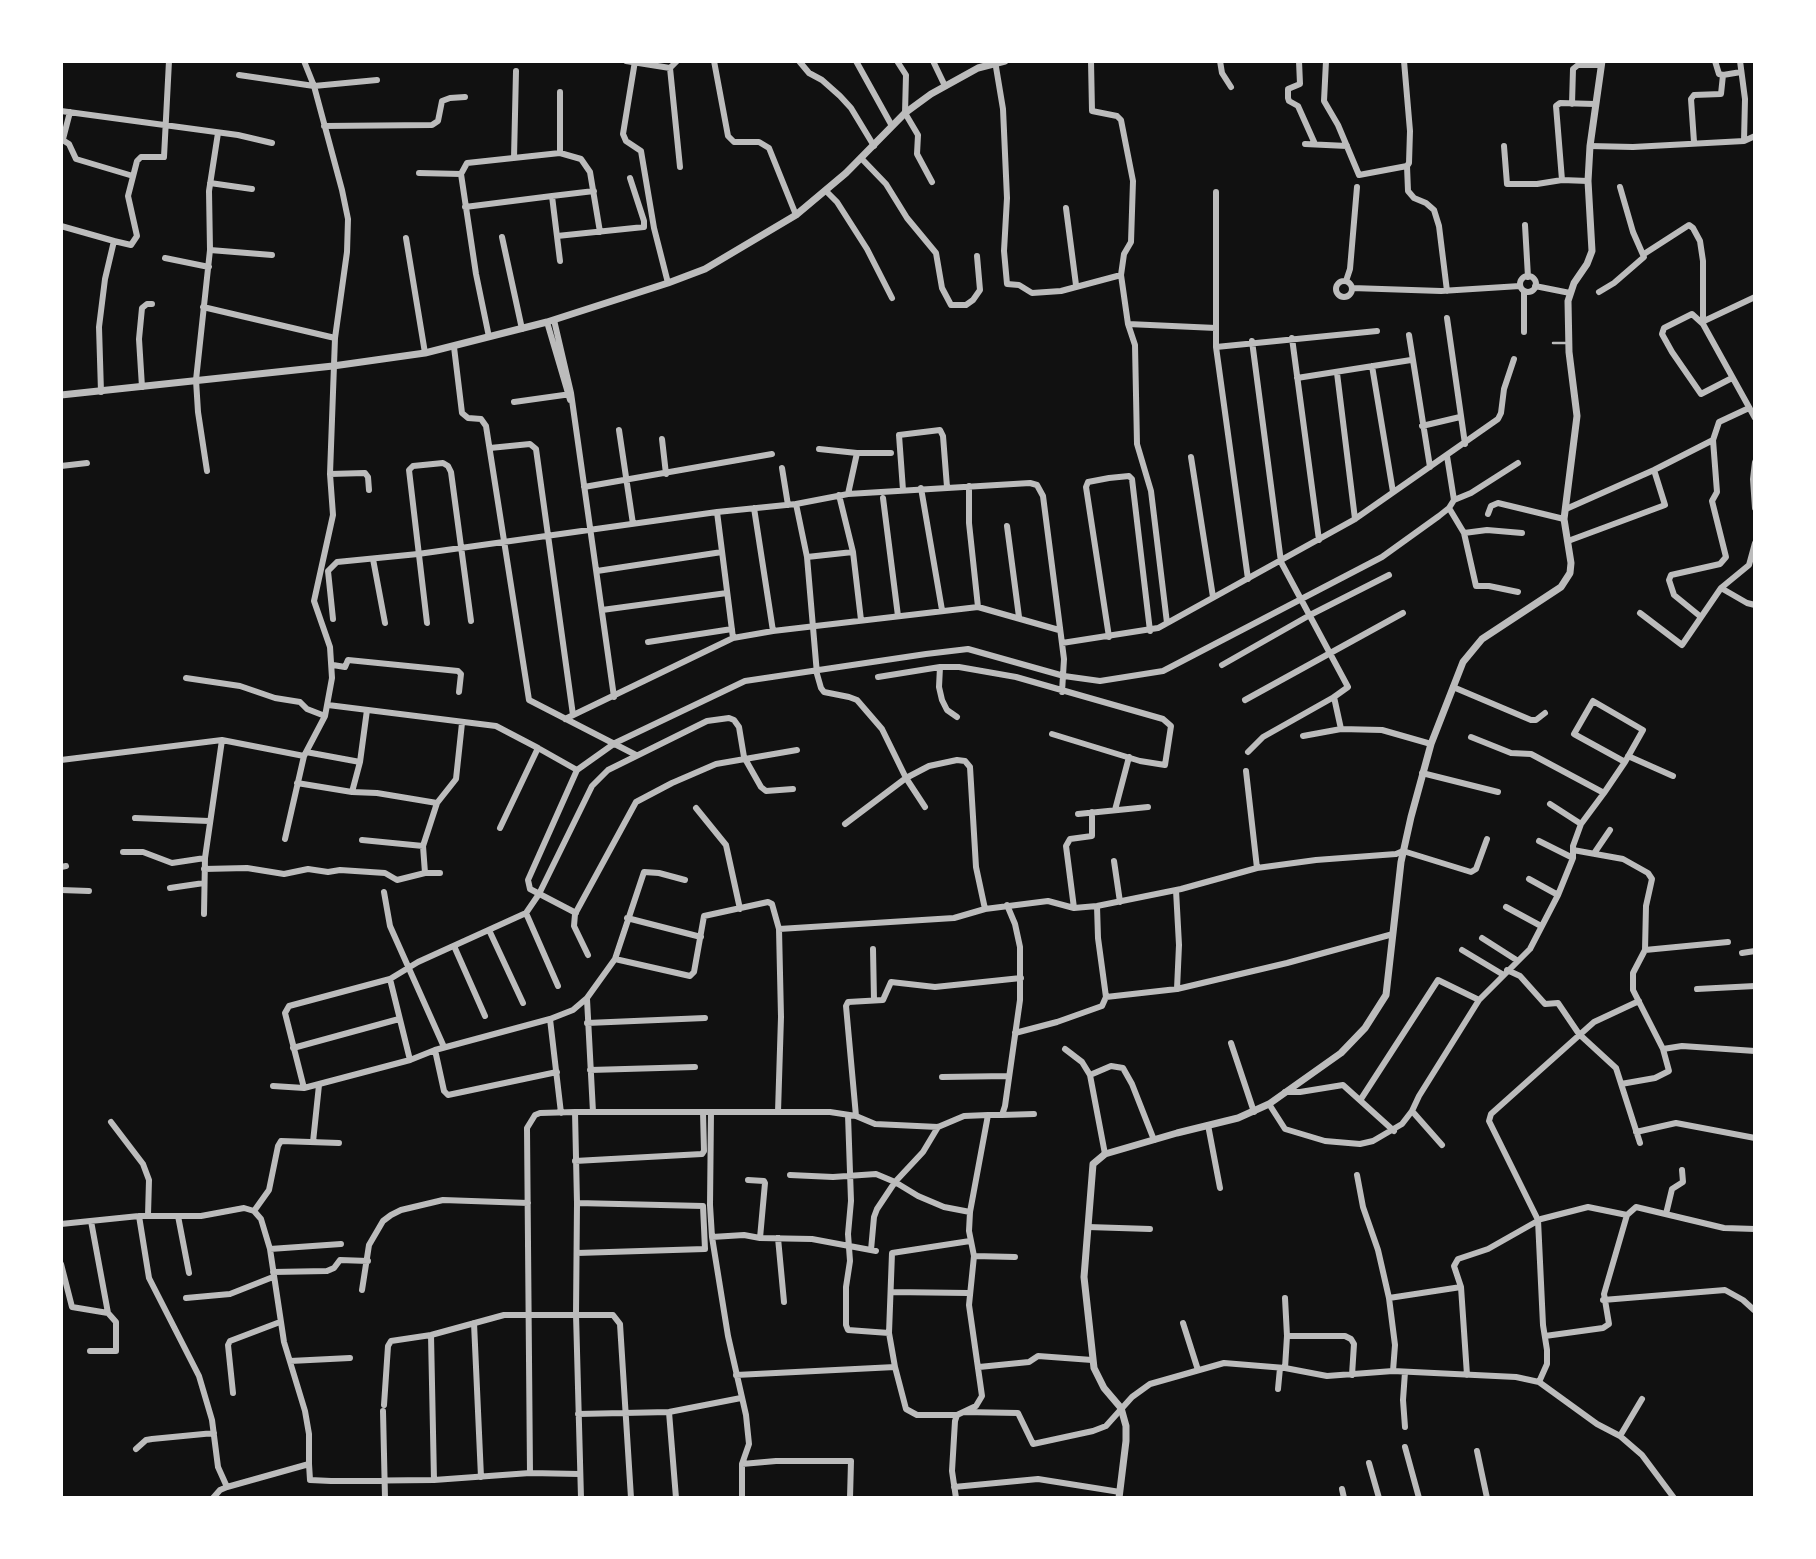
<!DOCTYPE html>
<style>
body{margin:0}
#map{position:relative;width:1816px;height:1559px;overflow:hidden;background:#111;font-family:"Libre Baskerville",serif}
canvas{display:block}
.frame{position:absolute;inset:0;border:63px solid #fff;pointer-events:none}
</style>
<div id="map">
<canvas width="1816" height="1559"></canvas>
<div class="frame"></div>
</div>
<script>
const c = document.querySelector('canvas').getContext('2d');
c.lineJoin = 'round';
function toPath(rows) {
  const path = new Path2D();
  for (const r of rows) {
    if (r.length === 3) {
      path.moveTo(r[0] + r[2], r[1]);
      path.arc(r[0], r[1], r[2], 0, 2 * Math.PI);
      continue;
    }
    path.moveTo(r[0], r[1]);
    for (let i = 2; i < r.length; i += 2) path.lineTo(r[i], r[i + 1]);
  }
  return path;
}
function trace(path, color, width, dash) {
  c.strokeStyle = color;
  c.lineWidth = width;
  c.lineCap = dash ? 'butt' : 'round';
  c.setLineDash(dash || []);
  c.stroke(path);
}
trace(toPath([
 [1553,343,1569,343]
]), '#bcbcbc', 2.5);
trace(toPath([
 [626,61,670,68],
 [635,61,623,134,626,141,641,151,654,228,668,283],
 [677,61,670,68,680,167],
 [714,61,728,136,734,142,759,142,769,148,796,215],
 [799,61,809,73,822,80,840,96,851,108,874,146],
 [856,61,892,126],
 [897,61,906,75,905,113,918,135,917,154,932,182],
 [933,61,945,86],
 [995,61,1003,109,1007,198,1004,251,1007,284,1019,285,1032,293,1061,291,1121,275],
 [1091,61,1092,111,1117,116,1121,120,1133,181,1131,242,1124,254,1121,275,1128,324,1135,345,1137,444,1151,491,1167,623],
 [1220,61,1222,73,1231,87],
 [1299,61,1300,84,1288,89,1288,98,1289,101,1298,106,1315,144],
 [1326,61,1324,101,1338,125,1359,175,1407,166,1409,163,1410,131,1404,61],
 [1715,61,1719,74,1723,75,1741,72],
 [1740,61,1745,99,1744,141],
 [239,75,314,86,377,80],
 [560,92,560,153],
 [1572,104,1573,69,1578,65,1601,65],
 [61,111,238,135,272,143],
 [324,126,432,125,438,121,442,101,450,98,465,97],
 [61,139,69,144,76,159,133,176],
 [63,139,70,112],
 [1694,142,1691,99,1694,95,1721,94,1723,75],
 [1305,144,1347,146],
 [1504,146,1507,184,1537,184,1562,180,1588,181],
 [1590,146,1633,147,1744,141,1755,136],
 [514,158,516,71],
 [861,158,886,184,907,218,936,253,942,288,951,305,966,305,973,300,980,290,977,256],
 [1407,166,1408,191,1414,198,1426,203,1434,210,1439,226,1447,291],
 [419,173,461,174],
 [1562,180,1556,106,1560,103,1595,104],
 [210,183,252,189],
 [826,191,837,202,867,249,892,298],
 [1216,192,1216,347,1248,579],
 [552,196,594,191],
 [465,207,552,196,560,261],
 [1066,208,1076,285],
 [1525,225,1528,277],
 [61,226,114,241],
 [557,236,644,227,644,221,630,178],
 [502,237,522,329],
 [406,238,425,353],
 [210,250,272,255],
 [1644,254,1689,225,1693,228,1700,241,1703,261,1703,324,1755,418],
 [165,258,209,267],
 [1528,284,8],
 [1344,289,8],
 [1346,281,1350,269,1357,187],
 [1535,286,1570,293],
 [1352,288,1441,291,1520,286],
 [1599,292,1614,283,1644,257,1633,232,1620,187],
 [203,307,335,338],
 [1447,318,1465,444],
 [554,320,571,393,614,697],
 [1704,321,1755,297],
 [547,322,570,400],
 [1128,324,1216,328],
 [1703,324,1692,314,1664,328,1662,334,1672,352,1701,394,1732,378],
 [1524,332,1524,291],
 [1409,335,1430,467],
 [489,337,476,274,461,174,467,163,560,153,581,159,590,172,600,232],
 [1292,338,1319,540],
 [454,347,462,413,468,418,481,419,486,426,529,700,636,755],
 [1216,347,1377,331],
 [1372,366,1393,492],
 [1337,373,1355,519],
 [1297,378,1411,360],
 [142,387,139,339,142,308,147,304,152,304],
 [101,392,99,327,105,279,114,241,131,245,137,236,128,196,137,161,141,157,164,157,169,61],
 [514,402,571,394],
 [1422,426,1460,417],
 [619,430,633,524],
 [662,439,666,474],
 [490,448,530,444,536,449,573,715],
 [819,449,857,453],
 [1191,457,1213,597],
 [1755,462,1753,479,1755,508],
 [61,466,87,463],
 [782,468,788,505],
 [207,471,198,412,196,380,210,250,209,191,218,133],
 [330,474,365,473,368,477,369,490],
 [969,486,969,523,978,607],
 [584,487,772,454],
 [921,488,942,610],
 [903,490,899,435,940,430,943,436,947,487],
 [848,494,857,453,891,453],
 [839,495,853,552,861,620],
 [883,498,898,616],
 [1454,500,1471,493,1518,463],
 [796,504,807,557,817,674,821,688,824,692,849,697,857,700,882,729,906,778,925,807],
 [754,508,773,631],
 [1449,508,1464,533,1487,530,1522,533],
 [1566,509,1654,470,1713,440,1719,422,1749,408],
 [717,512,733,638],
 [1488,514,1491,506,1498,503,1564,519],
 [1007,526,1019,617],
 [1464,533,1476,586,1489,586,1518,592],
 [1568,541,1665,505,1654,470],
 [807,557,853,552],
 [373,559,385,623],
 [597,571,722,552],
 [1721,588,1747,603,1755,605],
 [602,610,727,593],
 [1640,613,1682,645,1721,588,1749,565,1755,543],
 [1701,617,1674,595,1669,580,1671,575,1720,564,1726,557,1712,501,1717,492,1713,440],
 [333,619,328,571,337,562,418,554,717,512,796,504,848,494,1030,483,1037,485,1043,496,1064,659,1062,692],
 [427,623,409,470,413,466,443,463,448,466,451,472,471,621],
 [1109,637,1086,487,1088,482,1109,478,1129,476,1132,479,1150,631],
 [648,642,732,629],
 [1062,643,1158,628,1355,519,1498,419,1501,413,1504,389,1514,359],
 [333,665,345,667,348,660,458,671,461,674,459,692],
 [1222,665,1310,615,1389,575],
 [940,667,939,687,942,700,947,710,957,717],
 [878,677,940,667,959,667,1016,677,1163,719,1171,726,1165,765,1140,761,1052,734],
 [186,678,240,686,275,698,300,702,307,709,325,716],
 [1453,687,1531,720,1536,720,1545,713],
 [1245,700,1403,613],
 [328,705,496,726,538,748],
 [367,710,360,762,352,792,377,793,437,803],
 [565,719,733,638,773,631,978,607,1059,630],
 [1341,729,1382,730,1431,744],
 [1303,736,1341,729,1334,697],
 [1471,737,1511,753,1531,754,1604,793],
 [306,752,360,762],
 [1248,752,1263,737,1334,697,1348,687,1281,562,1252,341],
 [1628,756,1673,776],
 [61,760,222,740,304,756],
 [1246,771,1257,868],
 [1422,773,1498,792],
 [297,783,352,792],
 [1550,804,1581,824],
 [696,808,726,845,740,909],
 [1115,810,1129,757],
 [1078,814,1148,807],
 [135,818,209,821],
 [845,824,906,778,929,766,957,760,965,761,970,767,976,867,985,909],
 [500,828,538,748,577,770],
 [285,839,304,756,325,716,332,678,330,647,314,601,333,515,330,474,335,338,347,252,348,219,342,190,314,86,304,61],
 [362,840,423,846],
 [1539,841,1573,858],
 [1573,850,1623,859,1648,873,1652,879,1646,906,1645,950,1633,973,1633,990,1663,1049,1669,1071,1655,1078,1621,1084],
 [123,852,143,852,172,863,205,858],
 [1595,852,1610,830],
 [1114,861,1120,902],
 [61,867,66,866],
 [204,869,247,868,284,874,308,869,328,872,340,870,385,873,397,880,425,873],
 [440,873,425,873,423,846,437,803,456,779,462,723],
 [1529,879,1558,895],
 [170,888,204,883],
 [61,890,89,891],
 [1176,890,1179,945,1177,989],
 [384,892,390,926,444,1047],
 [1506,907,1541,926],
 [1074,908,1066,846,1070,839,1092,836,1092,812],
 [526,913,558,986],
 [576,913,530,889,528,880,577,770,615,743,745,681,926,654,968,649,1064,676,1100,681,1163,671,1382,557,1439,516,1449,508,1454,500,1447,456],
 [204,914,205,858,222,740],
 [627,918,701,937],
 [779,929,954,918,985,909,1048,901,1074,908,1097,906,1181,889,1257,868,1316,860,1396,854,1403,851,1471,872,1476,869,1487,839],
 [489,930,523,1003],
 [1482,938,1518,961],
 [454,946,485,1016],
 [873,949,874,1000],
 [1462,950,1502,974],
 [1645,950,1728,942],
 [1742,953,1755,951],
 [588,955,574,926,575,914,636,802,672,783,716,764,797,750],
 [615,959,690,976,694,972,704,916,768,902,772,904,779,929,781,1017,778,1112],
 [1507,970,1520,976,1545,1004,1558,1003,1579,1034,1616,1068,1640,1143],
 [390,979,410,1060],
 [1697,989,1755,986],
 [1106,997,1177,989,1287,963,1393,934],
 [587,999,593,1112],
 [550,1019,561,1113],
 [587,1023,705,1018],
 [1015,1033,1057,1022,1102,1006,1106,997,1098,938,1097,906],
 [1231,1043,1254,1112],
 [293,1048,399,1019],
 [1065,1049,1082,1062,1090,1075,1105,1154],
 [1663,1049,1682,1046,1755,1051],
 [435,1050,444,1091,448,1095,557,1072],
 [590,1070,695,1067],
 [1090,1075,1111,1066,1123,1068,1132,1084,1154,1140],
 [942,1077,1008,1076],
 [273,1086,304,1088,410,1060,435,1050,550,1019,573,1010,587,998,615,959,644,872,659,873,685,880],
 [304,1088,285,1013,289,1006,390,979,418,962,526,913,539,894,592,786,608,770,707,721,729,718,734,720,739,727,744,757,761,787,766,791,793,789],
 [1285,1092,1300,1092,1343,1085,1394,1131],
 [1361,1099,1438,980,1479,1000],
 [1269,1104,1285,1129,1325,1141,1360,1144,1373,1141,1402,1124,1412,1111,1419,1096,1479,1000,1530,949,1558,895,1573,858,1573,846,1581,824,1604,793,1625,762,1643,730,1593,701,1574,734,1625,762],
 [1412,1111,1442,1145],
 [575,1112,577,1203,576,1314,581,1498],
 [711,1112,710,1205,712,1237,728,1336,746,1415,749,1444,742,1464,742,1498],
 [848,1115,851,1201,848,1234,850,1261,846,1287,846,1325,848,1330,889,1333],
 [1002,1115,1034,1114],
 [856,1116,846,1006,848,1002,883,1000,891,982,935,987,1021,978],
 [111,1122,143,1164,149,1180,148,1215],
 [1208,1125,1220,1188],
 [1636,1132,1676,1123,1755,1138],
 [313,1142,319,1085],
 [575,1161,702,1154,704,1151,703,1112],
 [790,1175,833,1177,876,1174,895,1182,918,1196,944,1207,970,1212],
 [1357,1175,1363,1207,1378,1250,1389,1298,1395,1345,1393,1371],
 [748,1180,764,1181,765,1183,760,1238],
 [254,1211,269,1190,278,1146,281,1141,339,1143],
 [1666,1214,1672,1189,1683,1182,1682,1170],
 [139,1216,149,1278,199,1376,212,1420,218,1467,227,1487],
 [178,1216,189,1273],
 [91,1221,108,1313],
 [61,1224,139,1216,201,1216,244,1208,254,1211,261,1219,270,1249,284,1342,305,1411,309,1434,309,1464,227,1487,220,1490,213,1498],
 [1088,1227,1150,1229],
 [712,1237,744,1235,760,1238,812,1239,876,1251],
 [778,1238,784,1302],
 [270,1249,341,1244],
 [871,1250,874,1217,877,1209,895,1182,923,1152,938,1127],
 [577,1253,705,1249,703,1206,577,1203],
 [974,1256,1015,1257],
 [61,1264,72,1307,108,1313,116,1322,116,1351,90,1351],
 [273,1272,327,1271,334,1268,340,1260,368,1261],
 [362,1290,369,1245,383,1221,391,1215,401,1210,443,1200,528,1203],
 [891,1292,968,1293],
 [186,1298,230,1294,273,1277],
 [1285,1298,1287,1336],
 [1389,1298,1461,1287],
 [1603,1300,1725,1290,1743,1300,1754,1310],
 [474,1323,481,1477],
 [1183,1323,1198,1370],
 [431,1335,434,1480],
 [1545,1336,1603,1328,1609,1324,1604,1294,1627,1215,1636,1207,1724,1228,1755,1229],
 [290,1361,350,1358],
 [979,1367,1029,1362,1038,1356,1092,1360],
 [1285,1368,1287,1336,1345,1336,1351,1339,1354,1344,1352,1375],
 [736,1375,895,1367],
 [1467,1375,1461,1287,1454,1266,1458,1259,1488,1249,1541,1219,1588,1207,1627,1215],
 [1539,1382,1547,1364,1547,1350,1543,1325,1538,1220,1489,1121,1491,1114,1594,1022,1639,1001],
 [1278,1389,1280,1368],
 [233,1393,228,1345,230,1341,280,1322],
 [384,1405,388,1346,391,1341,431,1335,504,1315,613,1315,620,1324,631,1498],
 [383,1411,385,1498],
 [669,1412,676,1498],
 [964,1412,1018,1413,1033,1444,1093,1431,1106,1426,1132,1397,1150,1384,1224,1363,1285,1368,1327,1376,1393,1371,1516,1377,1539,1382,1597,1424,1620,1436,1642,1455,1674,1498],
 [578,1414,669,1412,741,1398],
 [957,1415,917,1415,906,1409,895,1367,889,1333,892,1253,970,1241],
 [1405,1427,1403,1400,1405,1372],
 [1620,1436,1642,1399],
 [1405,1447,1419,1498],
 [136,1449,146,1440,152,1439,214,1433],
 [1477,1451,1487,1498],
 [1369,1463,1379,1498],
 [309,1464,310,1480,331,1481,434,1480,530,1473,579,1474],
 [742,1464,776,1461,851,1461,850,1498],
 [530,1473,527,1128,535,1115,540,1113,575,1112,830,1112,856,1116,875,1124,938,1127,964,1116,988,1115],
 [954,1487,1038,1479,1120,1492],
 [1342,1489,1344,1498],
 [956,1498,952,1471,955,1421,957,1415,976,1406,982,1396,969,1305,974,1256,969,1231,970,1212,988,1115,1002,1115,1005,1106,1020,1000,1020,947,1015,924,1007,905]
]), '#bcbcbc', 6);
trace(toPath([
 [61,395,333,366,425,353,547,322,668,283,705,269,796,215,846,173,905,113,931,94,978,68,1005,61],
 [1119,1498,1126,1441,1126,1426,1121,1408,1104,1388,1094,1368,1084,1277,1093,1164,1105,1154,1177,1133,1238,1118,1269,1104,1341,1053,1365,1028,1386,995,1401,862,1411,817,1431,744,1463,662,1482,639,1561,587,1570,573,1571,563,1564,519,1577,416,1569,352,1568,301,1574,283,1587,264,1592,251,1588,181,1590,146,1602,61]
]), '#bcbcbc', 7);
</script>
